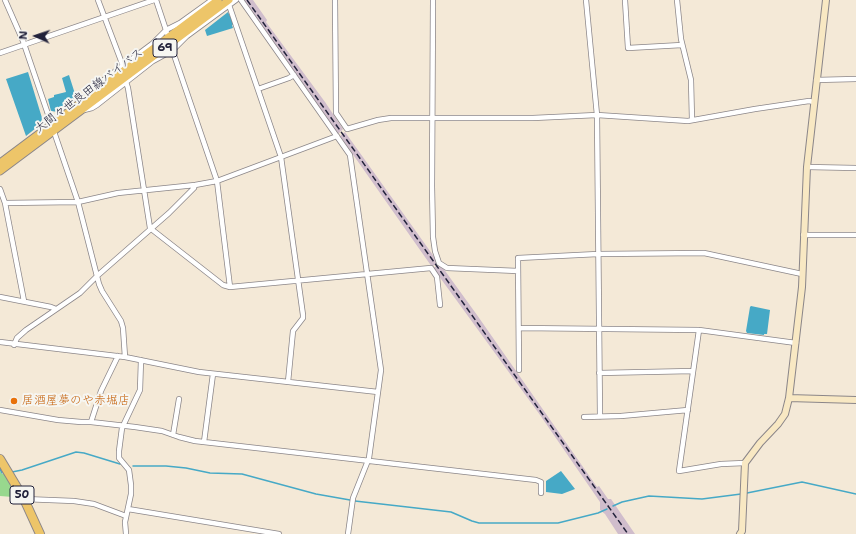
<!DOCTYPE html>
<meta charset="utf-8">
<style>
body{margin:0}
#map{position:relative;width:856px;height:534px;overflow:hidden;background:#f4e9d7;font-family:"Shantell Sans",sans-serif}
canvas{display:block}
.north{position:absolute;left:16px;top:16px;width:40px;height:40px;-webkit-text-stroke:3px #f6f6f2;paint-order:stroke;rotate:273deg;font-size:11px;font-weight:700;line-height:16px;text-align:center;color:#22223b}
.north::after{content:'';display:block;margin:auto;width:14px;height:18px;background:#22223b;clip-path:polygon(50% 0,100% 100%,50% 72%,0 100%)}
</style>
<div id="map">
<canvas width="856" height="534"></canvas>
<div class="north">N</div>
</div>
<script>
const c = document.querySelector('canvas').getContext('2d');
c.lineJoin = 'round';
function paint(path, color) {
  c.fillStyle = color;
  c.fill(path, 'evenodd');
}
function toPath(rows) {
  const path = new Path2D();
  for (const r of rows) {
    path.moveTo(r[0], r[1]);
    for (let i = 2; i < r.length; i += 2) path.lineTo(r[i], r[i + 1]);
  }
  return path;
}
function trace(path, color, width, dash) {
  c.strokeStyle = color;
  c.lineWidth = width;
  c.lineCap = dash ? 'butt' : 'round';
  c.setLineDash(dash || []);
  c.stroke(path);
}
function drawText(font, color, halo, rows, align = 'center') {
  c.font = font + ' "Shantell Sans","Klee One",sans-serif';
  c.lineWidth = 4;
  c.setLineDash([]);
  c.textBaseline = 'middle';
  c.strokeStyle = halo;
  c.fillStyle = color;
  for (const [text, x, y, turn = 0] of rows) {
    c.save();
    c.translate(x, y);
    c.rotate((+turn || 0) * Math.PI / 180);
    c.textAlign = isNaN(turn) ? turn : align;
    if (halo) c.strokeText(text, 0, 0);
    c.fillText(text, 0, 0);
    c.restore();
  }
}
paint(toPath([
 [242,0,253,0,267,20,266,22,325,102,343,129,338,134],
 [345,132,435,258,437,263,432,267,340,136],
 [438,265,443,268,477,315,597,487,599,486,608,499,611,499,635,534,618,534,605,514,600,510,600,502,540,415,433,268]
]), '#d0bdcc');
paint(toPath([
 [0,471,2,474,4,474,17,495,13,497,0,496]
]), '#98d88e');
paint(toPath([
 [228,12,234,24,232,25,233,28,207,36,205,30],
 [28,72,42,118,41,124,26,136,6,79],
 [69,75,76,97,58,112,51,111,48,99,54,97,54,95,66,92,62,78],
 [751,306,770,310,767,334,764,334,764,335,747,333,746,331,750,307],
 [561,471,575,489,562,494,546,492,546,481]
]), '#46a9c6');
trace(toPath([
 [133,466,166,466,186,468,210,473,242,474,316,494,350,500],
 [0,469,2,473],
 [12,472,22,470,76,452,84,453,120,464],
 [747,493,802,482,856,494],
 [355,501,451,512,472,521,479,523,558,523,598,513,607,509],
 [613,506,622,502,649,496,702,499,741,494]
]), '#46a9c6', 1.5);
const street = toPath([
 [5,0,23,41,78,202,99,284,102,291,121,321,123,328,125,357],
 [98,0,123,66],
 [156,0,167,33],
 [241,0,350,155,381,370,369,458,353,498,348,534],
 [335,0,336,113,347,129,378,120,391,118,533,118,597,115,688,121,755,109,809,101,814,102],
 [433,0,432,186,433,237,435,251,439,263,447,268,518,271],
 [586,0,597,115,600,417],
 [625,0,628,48,682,45],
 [677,0,681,39,691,80,692,120],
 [229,5,281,157,303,315,303,318,293,331,288,382],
 [171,46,217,181,230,287],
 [0,53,154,0],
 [816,80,856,79],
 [126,82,128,88,150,228,223,285,230,287,431,268,437,277,440,305],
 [258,89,289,78,294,75],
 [85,97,97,85,152,44,166,30,180,23,212,0],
 [84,110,92,108,97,105,153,61,173,50,187,36,236,0],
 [807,167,856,168],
 [0,189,5,203,24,301],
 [5,203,78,202,118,193,195,185,217,181,337,136],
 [803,235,856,235],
 [0,297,51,307,56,309],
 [519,328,699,330,796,343],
 [699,330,679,471,721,464,745,463],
 [0,342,125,357,199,372,378,392],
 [14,345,17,338,26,330,80,293,97,276,169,213,194,188,195,185],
 [519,370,518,258,598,254,704,253,802,274],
 [599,373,693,371],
 [0,410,58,420,81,422,91,422,135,427,162,431,179,437,195,441,536,480,541,482,541,493],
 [584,417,621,416,688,410],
 [91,422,101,391,118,356],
 [173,435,179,399],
 [204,442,213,374],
 [24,499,74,501,94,504,126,516],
 [128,509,279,534],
 [126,534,125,522,131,494,131,485,129,470,119,458,119,451,122,428,140,390,141,360]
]);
const secondary = toPath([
 [789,398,856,400],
 [740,534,742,531,745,463,760,443,778,424,785,414,789,398,802,287,807,167,826,0]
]);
const primary = toPath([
 [0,163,218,0],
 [0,171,229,0]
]);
const highway = toPath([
 [0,459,24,499,40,534]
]);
trace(street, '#8b8689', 6);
trace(secondary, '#8b8689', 8);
trace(primary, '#8b8689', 9);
trace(highway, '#8b8689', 10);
trace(street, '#fff', 4.5);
trace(secondary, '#f8e8c3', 6);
trace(primary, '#edc569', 7);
trace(highway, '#edc569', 8);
trace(toPath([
 [247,0,628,534]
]), '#22223b', 1.5, [6, 3]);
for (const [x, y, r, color] of [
 [14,401,4,"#e8710a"]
]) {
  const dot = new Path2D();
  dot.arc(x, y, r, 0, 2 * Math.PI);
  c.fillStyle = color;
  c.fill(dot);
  trace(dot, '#f6f6f2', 1.5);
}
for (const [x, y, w] of [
 [165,48,24],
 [22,495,24]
]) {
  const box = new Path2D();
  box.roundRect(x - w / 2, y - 9, w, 18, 3);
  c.fillStyle = '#f6f6f2';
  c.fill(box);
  trace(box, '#22223b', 1);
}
drawText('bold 11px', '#22223b', null, [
 ["69",165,48],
 ["50",22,495]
]);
drawText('12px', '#22223b', '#f6f6f2', [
 ["大間々世良田線バイパス",89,91,-37]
]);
drawText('12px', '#c56008', '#f6f6f2', [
 ["居酒屋夢のや赤堀店",22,401]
], 'left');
</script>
